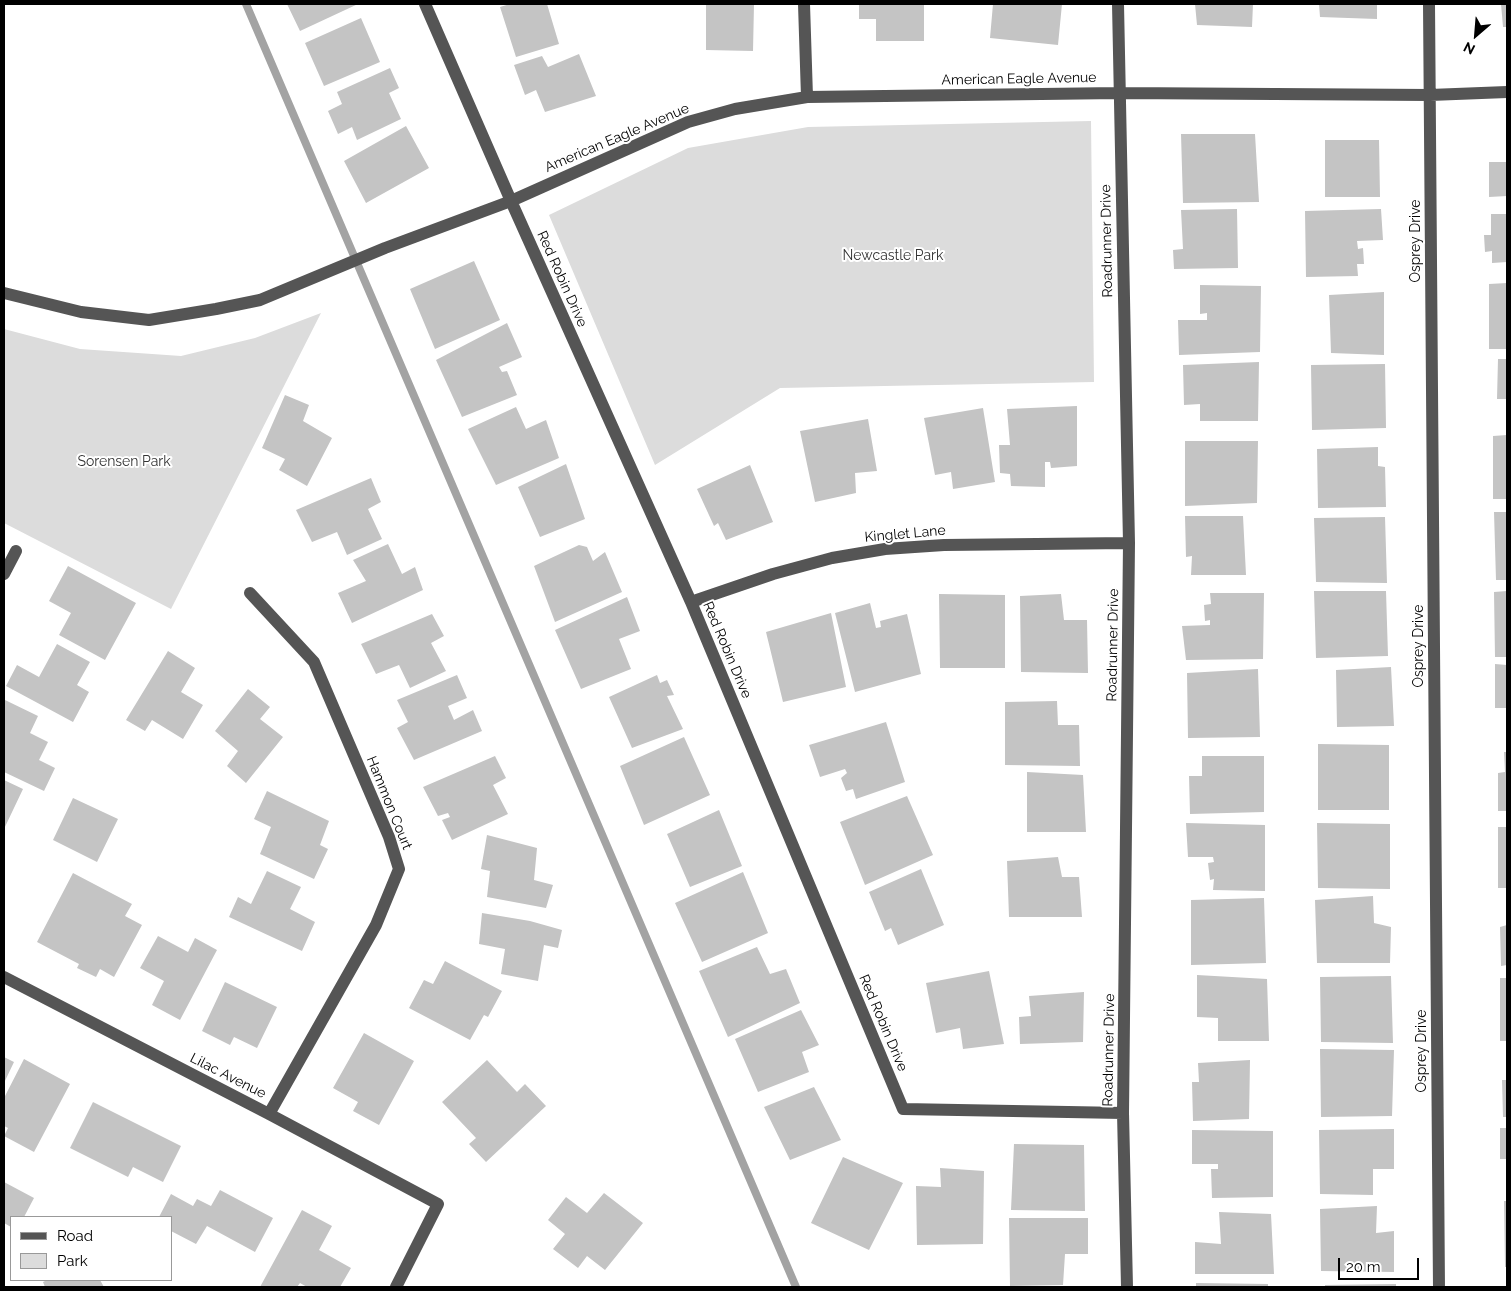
<!DOCTYPE html>
<style>
body{margin:0}
#map{position:relative;width:1511px;height:1291px;overflow:hidden;background:#fff;font-family:Raleway,sans-serif}
canvas{display:block}
.frame{position:absolute;inset:0;border:5px solid #000;pointer-events:none}
.legend{position:absolute;left:10px;top:1216px;width:162px;height:65px;box-sizing:border-box;background:#fff;border:1px solid #999;margin:0;padding:6px 9px;list-style:none;font-size:15px;color:#000}
.legend li{display:flex;align-items:center;gap:10px;height:25px}
.legend b{width:25px;border:1px solid #999}
.north{position:absolute;left:1451px;top:10px;width:50px;height:50px;-webkit-text-stroke:4px #fff;paint-order:stroke;rotate:207deg;font-size:14px;font-weight:700;line-height:20px;text-align:center;color:#000}
.north::after{content:'';display:block;margin:auto;width:18px;height:22px;background:#000;clip-path:polygon(50% 0,100% 100%,50% 72%,0 100%)}
.scale{position:absolute;left:1338px;top:1258px;width:81px;height:22px;box-sizing:border-box;border:2px solid #000;border-top:0;padding-left:6px;font-size:15px;line-height:18px;white-space:nowrap;color:#000;-webkit-text-stroke:4px #fff;paint-order:stroke}
</style>
<div id="map">
<canvas width="1511" height="1291"></canvas>
<div class="frame"></div>
<ul class="legend">
<li><b style="height:6px;background:#555"></b>Road</li>
<li><b style="height:14px;background:#dcdcdc"></b>Park</li>
</ul>
<div class="north">N</div>
<div class="scale">20 m</div>
</div>
<script>
const c = document.querySelector('canvas').getContext('2d');
c.lineJoin = 'round';
function paint(path, color) {
  c.fillStyle = color;
  c.fill(path, 'evenodd');
}
function toPath(rows) {
  const path = new Path2D();
  for (const r of rows) {
    path.moveTo(r[0], r[1]);
    for (let i = 2; i < r.length; i += 2) path.lineTo(r[i], r[i + 1]);
  }
  return path;
}
function trace(path, color, width, dash) {
  c.strokeStyle = color;
  c.lineWidth = width;
  c.lineCap = dash ? 'butt' : 'round';
  c.setLineDash(dash || []);
  c.stroke(path);
}
function drawText(font, color, halo, rows, align = 'center') {
  c.font = font + ' Raleway,sans-serif';
  c.lineWidth = 4;
  c.setLineDash([]);
  c.textBaseline = 'middle';
  c.strokeStyle = halo;
  c.fillStyle = color;
  for (const [text, x, y, turn = 0] of rows) {
    c.save();
    c.translate(x, y);
    c.rotate((+turn || 0) * Math.PI / 180);
    c.textAlign = isNaN(turn) ? turn : align;
    if (halo) c.strokeText(text, 0, 0);
    c.fillText(text, 0, 0);
    c.restore();
  }
}
paint(toPath([
 [1091,121,1094,382,780,388,655,465,549,215,688,148,808,127],
 [321,313,171,609,4,523,4,329,80,349,181,356,255,338]
]), '#dcdcdc');
trace(toPath([
 [246,4,796,1287]
]), '#a3a3a3', 8);
paint(toPath([
 [287,4,358,4,300,31],
 [510,4,547,4,559,44,516,57,500,7],
 [706,4,754,4,753,51,706,50],
 [859,4,924,4,924,41,876,41,876,19,859,19],
 [993,4,1062,4,1058,45,990,38],
 [1195,4,1253,4,1252,27,1197,25],
 [1319,4,1377,4,1377,19,1320,17],
 [1501,4,1507,4,1507,27,1503,27],
 [361,18,380,62,324,86,305,43],
 [579,54,596,96,545,112,536,90,525,95,514,65,542,56,548,67],
 [390,68,399,88,389,93,401,119,357,140,352,127,338,134,328,111,342,104,337,92],
 [406,126,429,168,366,203,344,161],
 [1181,134,1255,134,1259,202,1183,203],
 [1325,140,1379,140,1380,197,1325,197],
 [1489,162,1507,162,1507,196,1489,197],
 [1237,209,1238,268,1174,269,1173,250,1183,249,1181,210],
 [1381,209,1383,240,1357,241,1358,249,1363,248,1364,264,1357,264,1358,276,1306,277,1305,211],
 [1491,214,1507,214,1507,262,1492,263,1492,251,1485,252,1484,235,1491,235],
 [474,261,500,320,435,349,410,289],
 [1507,283,1507,349,1489,349,1489,284],
 [1200,285,1261,286,1260,352,1179,355,1178,320,1207,320,1207,313,1200,314],
 [1384,292,1384,355,1331,353,1329,295],
 [507,323,522,357,499,367,502,372,507,371,517,395,462,417,436,360],
 [1498,359,1507,359,1507,399,1497,399],
 [1259,362,1258,421,1200,421,1200,404,1184,405,1183,365],
 [1385,364,1386,428,1312,430,1311,365],
 [285,395,309,405,303,421,332,438,307,486,279,470,285,459,262,448],
 [1077,406,1077,466,1051,468,1050,462,1045,462,1045,487,1011,486,1010,474,1000,473,999,445,1010,445,1007,409],
 [516,407,526,429,546,420,559,458,496,485,468,429],
 [983,408,995,482,953,489,951,472,935,475,924,418],
 [868,419,877,471,855,473,856,493,815,502,800,431],
 [1507,435,1507,499,1493,499,1493,436],
 [1185,441,1258,441,1257,503,1185,506],
 [1378,447,1378,466,1385,467,1386,507,1318,508,1317,449],
 [566,464,585,519,540,537,518,487],
 [750,465,773,522,726,540,718,523,714,526,697,489],
 [371,478,381,502,368,509,382,539,347,555,337,532,312,542,296,510],
 [1494,512,1507,512,1507,580,1496,580],
 [1185,516,1243,516,1246,575,1191,575,1192,556,1186,557],
 [1385,517,1387,583,1316,582,1314,518],
 [388,544,402,574,415,567,423,590,352,623,338,593,366,581,353,560],
 [579,545,587,547,593,561,605,552,622,592,555,622,534,566],
 [68,566,136,603,105,660,59,635,71,613,49,601],
 [1314,591,1386,591,1388,656,1316,658],
 [1507,591,1507,657,1495,657,1494,592],
 [1210,593,1264,593,1263,659,1186,660,1182,626,1210,625,1210,620,1205,621,1204,605,1211,604],
 [939,594,1005,595,1005,668,940,668],
 [1061,594,1064,620,1087,620,1088,673,1021,672,1020,596],
 [627,597,640,631,619,639,631,669,581,689,555,630],
 [870,603,876,628,881,627,880,621,907,614,921,674,855,692,835,613],
 [831,613,846,687,783,702,766,632],
 [432,614,444,636,431,643,446,671,410,688,399,665,376,674,361,644],
 [57,644,90,662,77,685,89,692,73,722,6,686,17,665,39,677],
 [168,651,195,668,181,692,203,705,183,739,152,720,145,731,126,720],
 [1495,664,1507,665,1507,708,1495,708],
 [1391,667,1394,726,1337,727,1336,670],
 [1258,669,1260,737,1188,738,1187,673],
 [457,675,467,698,448,706,454,720,473,710,482,731,414,760,397,728,408,722,397,700],
 [657,675,660,683,667,680,674,695,667,696,683,729,632,748,609,697],
 [248,689,270,707,260,719,283,737,246,783,227,766,238,751,215,731],
 [5,700,38,716,30,733,48,742,39,760,55,768,44,791,4,772,4,703],
 [1057,701,1058,725,1079,725,1080,766,1005,765,1005,702],
 [886,722,905,782,856,799,853,789,846,791,841,778,847,773,845,769,820,777,809,745],
 [684,737,710,795,644,825,620,766],
 [1318,744,1389,745,1389,810,1318,810],
 [1504,752,1507,752,1507,811,1498,811,1498,773,1505,772],
 [495,756,506,778,493,785,508,814,452,840,442,820,450,817,448,813,438,816,423,787],
 [1202,756,1264,756,1264,812,1190,814,1189,776,1202,776],
 [1027,772,1083,775,1086,832,1027,832],
 [4,780,23,789,4,829],
 [267,791,329,821,320,845,328,849,314,879,260,854,271,827,254,819],
 [907,796,933,855,865,885,840,822],
 [73,798,118,819,97,862,53,840],
 [719,810,742,866,690,887,667,834],
 [1186,823,1265,825,1265,891,1213,890,1214,879,1210,880,1208,863,1214,862,1213,857,1188,857],
 [1317,823,1390,824,1390,889,1318,888],
 [1498,827,1507,827,1507,888,1498,888],
 [487,835,537,848,534,880,553,885,546,908,487,897,490,871,481,869],
 [1058,857,1062,877,1079,877,1082,917,1009,917,1007,861],
 [921,869,944,925,898,945,891,928,885,931,869,892],
 [267,871,301,887,290,909,315,922,302,951,229,917,238,897,251,904],
 [743,872,768,933,702,962,675,903],
 [73,873,132,904,125,916,142,925,114,977,100,969,96,977,77,968,79,964,37,942],
 [1373,896,1374,923,1391,927,1390,963,1317,963,1315,900],
 [1264,898,1266,963,1191,965,1191,900],
 [482,913,530,921,562,930,558,948,544,945,538,981,501,974,505,949,479,944],
 [1507,925,1507,965,1501,966,1500,927],
 [158,936,188,952,195,938,217,950,180,1020,152,1005,164,981,140,968],
 [757,947,770,974,786,969,800,1003,728,1037,699,971],
 [445,961,502,991,488,1017,484,1015,470,1040,409,1008,424,980,433,984],
 [989,971,1004,1044,963,1049,960,1028,936,1033,926,983],
 [1197,975,1267,979,1269,1041,1218,1041,1218,1018,1197,1017],
 [1391,976,1393,1043,1321,1042,1320,977],
 [1500,978,1507,978,1507,1041,1500,1041],
 [225,982,277,1007,257,1048,234,1037,230,1045,202,1031],
 [1084,992,1083,1042,1020,1044,1019,1017,1031,1016,1029,996],
 [801,1010,819,1045,802,1052,809,1072,758,1092,735,1039],
 [364,1033,414,1061,379,1125,353,1111,358,1102,333,1088],
 [1320,1049,1394,1050,1392,1116,1321,1117],
 [4,1057,14,1062,4,1083],
 [24,1059,70,1084,34,1152,4,1136,8,1128,4,1126,4,1098],
 [487,1060,517,1092,525,1084,546,1106,486,1162,469,1144,476,1138,442,1102],
 [1250,1060,1249,1119,1193,1121,1192,1082,1199,1082,1198,1063],
 [1502,1080,1507,1080,1507,1117,1503,1117],
 [814,1087,841,1140,790,1160,764,1107],
 [93,1102,181,1146,163,1182,133,1167,128,1177,70,1148],
 [1500,1128,1507,1128,1507,1159,1500,1159],
 [1394,1129,1394,1169,1373,1169,1373,1195,1320,1194,1319,1130],
 [1192,1130,1273,1131,1273,1197,1212,1198,1211,1169,1218,1169,1218,1164,1192,1164],
 [1014,1144,1084,1145,1085,1211,1011,1210],
 [843,1157,903,1183,869,1250,811,1223],
 [940,1168,984,1171,983,1244,917,1245,916,1186,941,1187],
 [4,1182,34,1198,24,1217,11,1217,11,1227,4,1223],
 [220,1190,273,1218,255,1252,207,1226,196,1244,171,1231,171,1217,159,1217,171,1194,193,1206,197,1199,211,1206],
 [604,1193,643,1223,605,1270,587,1256,578,1268,553,1249,565,1234,548,1220,566,1197,587,1213],
 [1504,1201,1507,1201,1507,1267,1505,1267],
 [1377,1206,1376,1233,1394,1231,1394,1272,1321,1271,1320,1209],
 [302,1210,332,1226,319,1250,351,1268,340,1287,307,1287,300,1283,297,1287,260,1287],
 [1219,1212,1271,1214,1274,1274,1195,1274,1195,1242,1221,1244],
 [1009,1218,1088,1218,1088,1254,1065,1254,1063,1285,1010,1286],
 [47,1280,100,1280,104,1287,45,1287,43,1282],
 [1196,1283,1268,1284,1268,1287,1196,1287],
 [1396,1284,1396,1287,1325,1287,1325,1285]
]), '#c4c4c4');
trace(toPath([
 [425,4,511,201,691,602,903,1109,1123,1113],
 [804,4,807,97],
 [1118,4,1129,543,1123,1113,1127,1287],
 [1429,4,1439,1287],
 [4,293,81,312,149,320,216,309,260,300,385,248,511,201,688,122,735,109,807,97,1119,93,1430,95,1507,92],
 [4,574,16,551],
 [250,593,314,662,389,837,399,869,376,925,269,1114],
 [691,602,773,574,832,558,885,549,944,545,1129,543],
 [4,977,269,1114,438,1204,396,1287]
]), '#555', 12);
drawText('14px', '#000', '#fff', [
 ["American Eagle Avenue",1019,79,-1],
 ["American Eagle Avenue",617,138,-23],
 ["Roadrunner Drive",1107,241,-91],
 ["Osprey Drive",1416,241,-90],
 ["Red Robin Drive",562,279,66],
 ["Kinglet Lane",905,534,-5],
 ["Roadrunner Drive",1113,645,-89],
 ["Osprey Drive",1419,646,-90],
 ["Red Robin Drive",727,650,67],
 ["Hammon Court",389,803,68],
 ["Red Robin Drive",883,1023,67],
 ["Roadrunner Drive",1109,1050,-89],
 ["Osprey Drive",1422,1051,-90],
 ["Lilac Avenue",228,1076,27]
]);
drawText('14px', '#333', '#fff', [
 ["Newcastle Park",893,256],
 ["Sorensen Park",124,462]
]);
</script>
